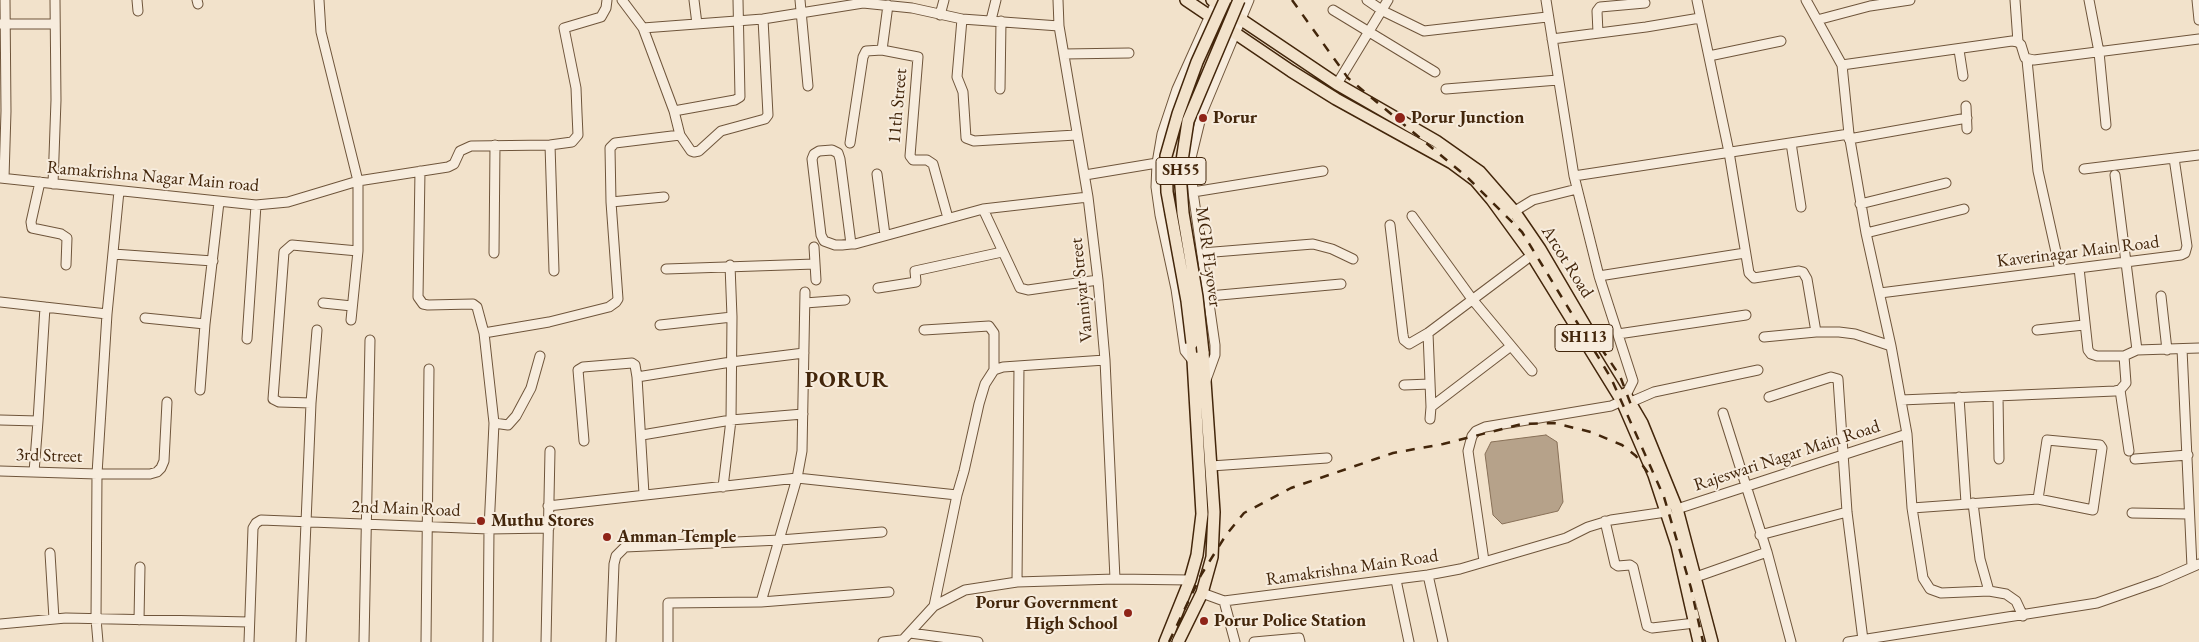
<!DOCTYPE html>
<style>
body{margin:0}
canvas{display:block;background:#f2e2cb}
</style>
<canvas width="2199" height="642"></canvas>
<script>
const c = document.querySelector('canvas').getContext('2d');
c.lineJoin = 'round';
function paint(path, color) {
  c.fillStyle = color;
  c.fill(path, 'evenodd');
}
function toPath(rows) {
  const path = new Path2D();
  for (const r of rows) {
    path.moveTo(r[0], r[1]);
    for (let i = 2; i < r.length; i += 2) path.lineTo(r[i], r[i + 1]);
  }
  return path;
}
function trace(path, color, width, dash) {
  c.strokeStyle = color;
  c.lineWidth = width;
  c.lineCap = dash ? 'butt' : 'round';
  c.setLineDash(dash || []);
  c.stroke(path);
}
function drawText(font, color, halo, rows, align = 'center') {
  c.font = font + ' "EB Garamond",serif';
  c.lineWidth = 4;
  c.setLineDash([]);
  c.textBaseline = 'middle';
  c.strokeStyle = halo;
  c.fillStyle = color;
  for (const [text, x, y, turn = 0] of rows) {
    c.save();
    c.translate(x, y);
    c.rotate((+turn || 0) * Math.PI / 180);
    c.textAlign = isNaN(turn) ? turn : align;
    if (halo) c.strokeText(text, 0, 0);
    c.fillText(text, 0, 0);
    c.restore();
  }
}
const water = toPath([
 [1546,435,1557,442,1563,502,1558,511,1502,524,1493,515,1485,454,1491,442,1546,435]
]);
paint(water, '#b6a28a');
trace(water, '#887057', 1);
const minor = toPath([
 [137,0,138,11],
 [197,0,198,4],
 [319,0,321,32,358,181,358,251,351,320],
 [622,0,643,28,674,111,680,135,691,151,694,152,699,151,721,131,765,119,768,115,763,19],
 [694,0,697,24],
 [800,0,808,86],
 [1058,0,1059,26,1088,197,1098,280,1105,360,1115,579],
 [1367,0,1383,11,1424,31,1547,17],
 [1546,0,1574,176,1599,276,1633,381,1626,395],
 [1697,0,1729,152,1749,273,1754,278,1799,271,1803,272,1807,279,1816,332],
 [1806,0,1842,65],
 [2015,0,2018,42],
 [2089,0,2099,52,2106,125],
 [2197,0,2199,20],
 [1333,10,1435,72],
 [940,15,944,0],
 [962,19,957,77,963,92,966,138,974,141,1076,135],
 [991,20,996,0],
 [1817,20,1870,6,1910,0],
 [1,24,55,24],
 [643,28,763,19,863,3,912,8,962,19,1059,26],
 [1598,33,1597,11,1600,7,1645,3],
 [1552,39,1646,27,1700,18],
 [882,50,888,5],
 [1959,50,1963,76],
 [1064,54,1129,53],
 [1709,56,1781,41],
 [2027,60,2038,171,2060,270],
 [1337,84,1388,0],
 [1000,89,1001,21],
 [1446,89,1558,80],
 [1966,106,1967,129],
 [674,111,735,100,740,97,738,0],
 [1849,134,1866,233,1891,346,1907,434,1912,508,1923,578,1930,589,1941,593,1989,591,2006,594,2016,601,2023,616],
 [1849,139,1967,118],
 [850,143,863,57,866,51,882,50,918,57,910,156,913,160,927,160,933,164,948,218],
 [1791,143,1801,207],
 [550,145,554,271],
 [2084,169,2199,155],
 [420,171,418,297,423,304,428,305,473,304,477,307,484,333,494,423,489,529,488,642],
 [877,174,885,235],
 [1085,175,1157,163],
 [2115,175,2137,350],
 [1574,176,1849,134,1842,65,2012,41,2018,42,2021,45,2025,58,2034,60,2199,39],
 [0,178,256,205,288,202,358,181,448,167,454,164,460,151,471,146,550,145,572,142,578,135,577,113,576,88,564,28,601,17,606,8,607,0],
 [4,178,6,111,5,0],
 [40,182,31,222,32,228,61,234,67,238,66,265],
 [53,184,56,100,55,0],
 [1193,192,1323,171],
 [611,202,664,197],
 [1860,204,1946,183],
 [983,209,1020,288,1028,290,1098,280],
 [1510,214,1533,200,1577,189],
 [1412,216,1472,299,1532,371],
 [1390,225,1403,335,1404,340,1409,344,1428,333,1536,252],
 [1866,233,1964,209],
 [851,244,840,159,838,153,832,150,819,151,814,154,812,159,821,235,824,241,835,245,842,245,851,244,855,244,983,209,1088,197],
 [814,247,816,280],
 [494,253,495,145],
 [1202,253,1313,244,1332,249,1353,259],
 [113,254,213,261],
 [2079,268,2088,350,2091,354,2097,356,2124,356],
 [666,269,815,264],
 [1599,276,1745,253],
 [878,288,916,282,915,271,1002,252],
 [1880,293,2181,255,2185,253,2187,246,2174,158],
 [1209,296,1341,284],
 [2161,296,2167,350],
 [0,302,107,314],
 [323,303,352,306],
 [805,303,845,300],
 [145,318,205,324],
 [660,325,732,317],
 [924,330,989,326,994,333,994,370],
 [2037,330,2084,325],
 [484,333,549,322,609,307,616,302,618,299,611,202,610,148,615,143,680,135],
 [1428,333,1431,407,1511,346],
 [1618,334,1746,315],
 [1764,337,1816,332,1839,332,1855,334,1891,346],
 [247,339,256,205],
 [2182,349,2192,567],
 [1193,361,1185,351,1176,289,1160,215,1156,187,1157,163,1162,134,1177,89,1217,0],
 [637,377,731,362,804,353],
 [1206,380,1215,355,1215,345,1193,192,1191,158,1202,113,1249,0],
 [1404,385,1430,384],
 [200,390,205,324,219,202],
 [2120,390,2129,451],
 [1998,396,1999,459],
 [1769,397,1831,377,1838,379,1847,512,1863,640],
 [1959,397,1966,503],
 [1901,400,2115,391,2120,390,2126,383,2124,356,2137,350,2199,348],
 [1631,402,1654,392,1758,370],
 [311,403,279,402,273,399,284,252,292,245,358,251],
 [1723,413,1767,552,1791,642],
 [1430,419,1431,407],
 [0,420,38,421,45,307],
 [494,423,508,425,516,416,531,388,540,356],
 [642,435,731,420,803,414],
 [584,441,578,370,583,367,632,363,635,365,637,377,644,494],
 [2135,459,2188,455],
 [1211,466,1327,458],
 [0,471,97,474,150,474,157,472,161,468,164,461,167,402],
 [34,472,38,421],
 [723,487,731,420,732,317,730,265],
 [1973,503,1980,559,1989,591],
 [548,506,797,478,957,495],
 [1912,508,2038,499,2093,510,2102,448,2100,445,2047,440,2038,499],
 [1677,509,1907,434],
 [2132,513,2188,514],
 [1605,521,1615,564,1618,566,1630,565,1633,567,1647,626,1652,628,1695,623],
 [1760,535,1847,512],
 [50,553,54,619],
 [1484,561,1468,451,1472,436,1476,431,1485,427,1611,406,1622,401],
 [1428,575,1443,642],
 [1696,577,1767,552],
 [1396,580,1409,642],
 [1017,582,1019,366],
 [1202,593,1224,601,1428,575,1460,569,1566,538,1588,527,1611,520,1666,512],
 [1224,601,1235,642],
 [761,602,797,478,802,451,805,292],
 [934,606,957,495,964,471,979,404,985,384,994,370,1003,367,1105,360],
 [139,620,140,567],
 [0,624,66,618,249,622],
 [910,633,978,642],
 [98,642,96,619,97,474,107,314,119,191],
 [249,642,253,528,256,523,261,520,489,529,549,528],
 [301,642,311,403,317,330],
 [364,642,370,340],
 [426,642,429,369],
 [546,642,550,451],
 [611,642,614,564,616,556,625,547,780,540,882,532],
 [668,642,668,603,761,602,889,592],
 [883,642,901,640],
 [901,642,934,606,965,590,1017,582,1115,579,1190,580],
 [1254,642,1299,638,1300,642],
 [1848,642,2097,603,2160,581,2199,564]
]);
const major = toPath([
 [1186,0,1291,71,1336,99,1452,163,1475,180,1492,200,1532,255,1622,401,1654,475,1677,545,1699,642],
 [1212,0,1337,84,1436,141,1480,172,1514,211,1540,249,1594,341],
 [1625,394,1642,423,1677,509,1712,642],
 [1165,642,1190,580,1197,555,1202,514,1192,343],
 [1178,642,1202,593,1212,557,1214,512,1203,352]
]);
trace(minor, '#6f553b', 11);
trace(major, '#43260b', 14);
trace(minor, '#f7ecdd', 9);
trace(major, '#f2e2cb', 11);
trace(toPath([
 [1292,0,1348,78,1467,177,1522,232,1611,378,1664,497,1691,588,1703,642],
 [1601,348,1620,376,1633,410],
 [1169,642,1201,575,1226,535,1244,513,1291,488,1393,453,1443,444,1522,424,1554,423,1591,432,1622,445,1636,456,1648,473]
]), '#43260b', 2.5, [9, 9]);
const majorBridge = toPath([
 [1192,343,1187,301,1167,192,1166,156,1178,114,1197,62,1225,0],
 [1203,352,1197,297,1183,213,1180,174,1188,121,1239,0]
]);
trace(majorBridge, '#43260b', 14, []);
trace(majorBridge, '#f2e2cb', 11);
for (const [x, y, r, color] of [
 [1203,118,5,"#8f2418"],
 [1400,118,6,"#8f2418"],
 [481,521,5,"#8f2418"],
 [607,537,5,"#8f2418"],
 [1128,613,5,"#8f2418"],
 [1204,621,5,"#8f2418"]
]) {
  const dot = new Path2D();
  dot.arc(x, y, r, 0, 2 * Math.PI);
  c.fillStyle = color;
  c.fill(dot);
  trace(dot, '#f7ecdd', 2);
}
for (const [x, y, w] of [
 [1181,171,50],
 [1584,338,58]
]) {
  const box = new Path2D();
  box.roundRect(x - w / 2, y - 13.5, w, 27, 4);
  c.fillStyle = '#f7ecdd';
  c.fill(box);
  trace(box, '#43260b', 1);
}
drawText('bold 16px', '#43260b', null, [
 ["SH55",1181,171],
 ["SH113",1584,338]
]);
drawText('18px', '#43260b', '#f7ecdd', [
 ["11th Street",898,106,-85],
 ["Ramakrishna Nagar Main road",153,177,5],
 ["Kaverinagar Main Road",2078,252,-7],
 ["MGR FLyover",1208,257,82],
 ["Arcot Road",1567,262,58],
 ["Vanniyar Street",1082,290,-96],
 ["3rd Street",49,456,2],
 ["Rajeswari Nagar Main Road",1787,456,-18],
 ["2nd Main Road",406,509,2],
 ["Ramakrishna Main Road",1352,568,-8]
]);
drawText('bold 18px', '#43260b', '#f7ecdd', [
 ["Porur",1213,118],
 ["Porur Junction",1411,118],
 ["Muthu Stores",491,521],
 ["Amman Temple",617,537],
 ["Porur Government",1118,603,"right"],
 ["High School",1118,624,"right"],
 ["Porur Police Station",1214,621]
], 'left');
c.letterSpacing = '1px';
drawText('bold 22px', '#43260b', '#f7ecdd', [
 ["PORUR",847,381]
]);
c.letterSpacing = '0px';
</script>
